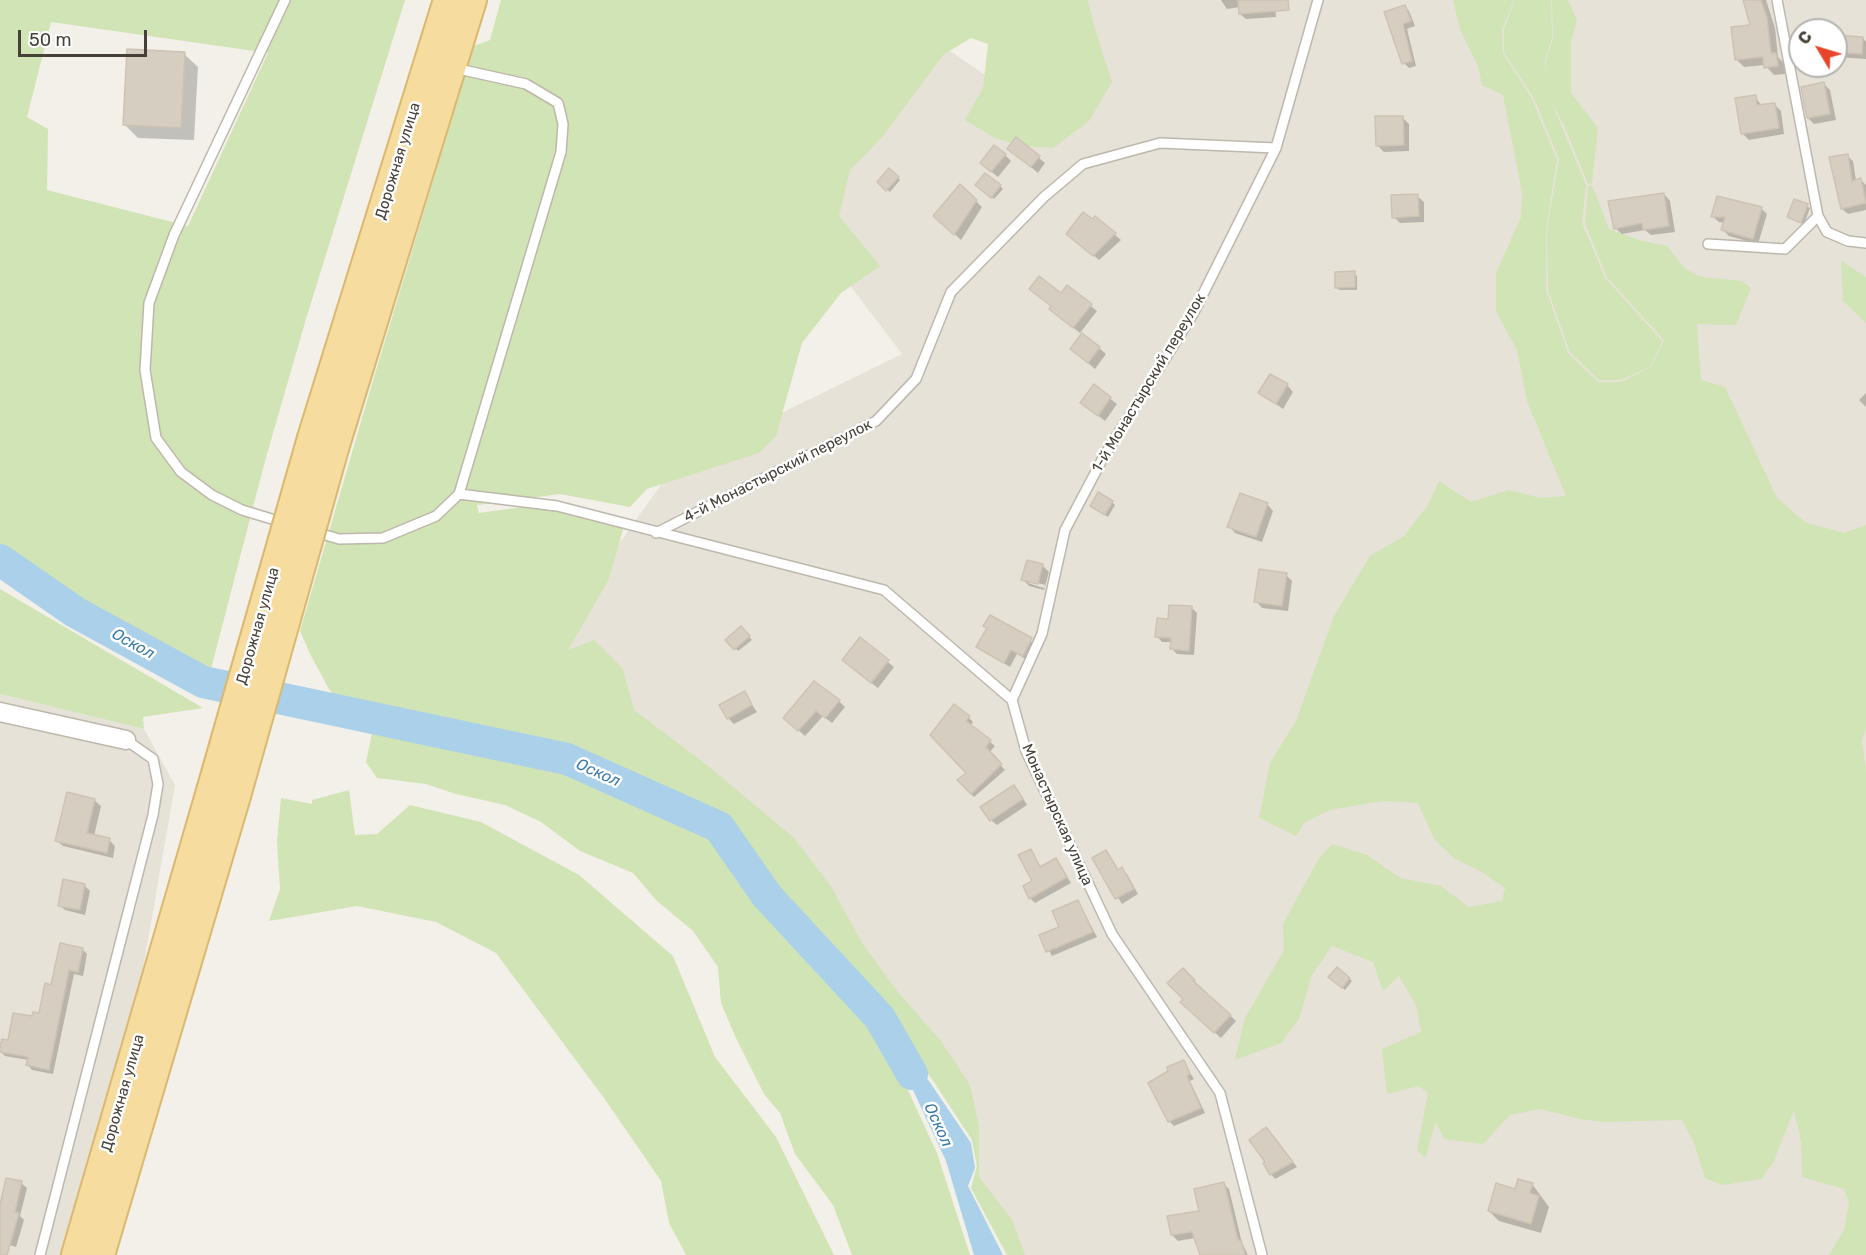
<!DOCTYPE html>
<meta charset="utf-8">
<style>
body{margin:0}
#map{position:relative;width:1866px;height:1255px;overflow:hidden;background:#f3f0e9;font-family:Rubik,sans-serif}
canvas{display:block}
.north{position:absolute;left:1788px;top:18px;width:60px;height:60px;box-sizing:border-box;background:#fff;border:2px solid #b5b3af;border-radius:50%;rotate:308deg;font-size:16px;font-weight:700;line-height:24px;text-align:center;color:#464038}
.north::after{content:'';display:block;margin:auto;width:21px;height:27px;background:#e8442b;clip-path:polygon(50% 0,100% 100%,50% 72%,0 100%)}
.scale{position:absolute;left:18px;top:30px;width:129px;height:27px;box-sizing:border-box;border:3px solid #464038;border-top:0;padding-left:8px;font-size:18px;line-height:21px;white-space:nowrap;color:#464038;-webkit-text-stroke:4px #fff;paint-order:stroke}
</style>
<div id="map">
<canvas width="1866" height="1255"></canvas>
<div class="north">С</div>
<div class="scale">50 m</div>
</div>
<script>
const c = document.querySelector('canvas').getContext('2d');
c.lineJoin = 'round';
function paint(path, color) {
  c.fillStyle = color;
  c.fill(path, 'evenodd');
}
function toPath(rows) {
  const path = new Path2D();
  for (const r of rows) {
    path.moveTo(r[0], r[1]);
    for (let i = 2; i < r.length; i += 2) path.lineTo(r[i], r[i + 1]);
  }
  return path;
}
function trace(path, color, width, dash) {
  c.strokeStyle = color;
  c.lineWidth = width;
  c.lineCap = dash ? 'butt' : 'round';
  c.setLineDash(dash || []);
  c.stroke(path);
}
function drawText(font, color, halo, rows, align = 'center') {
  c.font = font + ' Rubik,sans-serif';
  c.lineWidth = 5;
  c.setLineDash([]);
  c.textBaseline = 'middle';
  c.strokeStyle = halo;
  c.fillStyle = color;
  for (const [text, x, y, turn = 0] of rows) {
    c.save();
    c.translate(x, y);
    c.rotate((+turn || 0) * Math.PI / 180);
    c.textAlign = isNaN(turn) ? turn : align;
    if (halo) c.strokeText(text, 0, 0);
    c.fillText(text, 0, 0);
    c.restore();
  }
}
paint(toPath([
 [1055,0,1866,0,1866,1255,1007,1255,971,1188,977,1166,972,1140,932,1079,884,1015,773,892,721,821,547,645,675,465,902,354,795,213,940,44,1045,116],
 [1800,30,1836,30,1836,66,1800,66],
 [0,694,144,729,175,785,93,1255,0,1255]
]), '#e6e2d7');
paint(toPath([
 [0,0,405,0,306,319,265,461,211,669,58,589,0,548],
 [51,22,268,53,188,226,47,190,48,129,27,117],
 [501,0,1088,0,1094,26,1112,82,1089,121,1053,148,1022,146,995,138,965,120,983,88,988,44,971,38,943,55,883,136,850,170,839,216,880,266,841,293,802,343,776,436,759,453,647,489,630,507,560,494,477,505,479,513,558,502,626,519,609,579,568,650,594,640,623,669,634,710,708,766,794,838,832,888,862,943,897,991,940,1040,970,1085,979,1126,979,1177,1012,1220,1025,1255,1007,1255,971,1188,977,1166,972,1140,932,1079,884,1015,773,892,721,821,570,754,344,708,329,689,310,654,300,631,372,384,474,46,490,40],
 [1453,0,1514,0,1502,29,1503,53,1532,99,1557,160,1546,229,1546,290,1568,353,1598,382,1621,382,1651,367,1664,340,1607,277,1585,223,1588,186,1592,185,1609,229,1642,241,1667,246,1685,269,1701,277,1742,281,1751,288,1736,325,1697,324,1701,380,1725,387,1777,498,1806,523,1844,533,1866,525,1866,728,1862,741,1866,771,1866,1255,1829,1255,1844,1230,1849,1202,1844,1189,1802,1177,1801,1141,1794,1110,1773,1163,1761,1179,1722,1185,1705,1178,1694,1143,1682,1120,1603,1122,1580,1119,1540,1109,1510,1115,1483,1144,1444,1139,1436,1122,1425,1158,1417,1150,1428,1093,1419,1086,1387,1094,1382,1049,1421,1032,1416,1005,1399,976,1383,991,1373,962,1332,946,1312,975,1299,1019,1281,1043,1235,1060,1245,1018,1284,950,1283,924,1318,860,1332,844,1367,855,1400,878,1441,886,1469,907,1502,901,1505,888,1482,872,1455,859,1434,839,1418,803,1383,801,1329,810,1305,822,1296,836,1259,818,1270,763,1296,721,1334,616,1370,556,1404,536,1428,505,1439,481,1471,502,1509,490,1540,498,1566,496,1527,401,1517,350,1496,311,1496,273,1521,217,1522,192,1503,95,1482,85,1478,66,1460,29],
 [1515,0,1551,0,1552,37,1545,60,1545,76,1546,61,1553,38,1552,0,1568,0,1577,20,1571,41,1571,93,1598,128,1592,183,1588,184,1564,125,1551,101,1586,185,1582,223,1605,278,1662,341,1650,367,1620,380,1599,380,1570,352,1548,290,1547,230,1559,159,1534,98,1504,52,1504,29],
 [1841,261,1866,277,1866,323,1843,301],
 [0,589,203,708,143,717,144,729,0,694],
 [373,729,574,773,713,835,757,898,862,1011,900,1073,937,1153,970,1255,852,1255,833,1205,795,1154,780,1113,764,1094,735,1036,721,1003,718,967,693,931,656,900,633,873,580,851,541,822,505,805,456,794,426,784,377,778,366,762],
 [349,790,355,835,377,834,410,805,481,822,579,875,673,956,715,1057,776,1137,834,1255,686,1255,669,1223,661,1181,604,1098,496,953,436,922,357,906,269,921,280,889,277,841,281,798,312,804,312,800]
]), '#d0e4b5');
paint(toPath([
 [886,1032,929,1081,971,1143,975,1168,968,1186,1003,1255,974,1255,946,1161]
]), '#abd1ea');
paint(toPath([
 [1221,0,1275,0,1276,17,1246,19,1240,14,1240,7,1227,9],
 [1744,0,1766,0,1775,28,1778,57,1784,63,1785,74,1774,75,1765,65,1744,67,1736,59,1752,26],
 [1405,6,1409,11,1415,26,1407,29,1416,66,1409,68,1404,63,1386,13],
 [1836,37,1863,38,1866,42,1866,59,1836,57],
 [184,54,198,67,194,140,138,138,124,124],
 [1824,84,1830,90,1836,120,1814,124,1808,118],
 [1755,97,1762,106,1774,104,1781,111,1784,134,1749,140,1742,133],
 [1403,118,1409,124,1409,151,1384,152,1377,145],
 [1017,139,1045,163,1038,173,1016,155],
 [1005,155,1011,161,998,177,988,169],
 [1847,156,1853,161,1856,181,1861,180,1866,185,1866,210,1848,214,1842,209],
 [889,170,900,180,890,192,879,182],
 [960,186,982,207,961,240,935,216],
 [1000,186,1003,189,994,199,980,188],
 [1664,194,1670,201,1675,232,1651,235,1645,230,1622,234,1615,228],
 [1417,196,1424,202,1424,222,1400,223,1394,217],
 [1795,201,1810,208,1804,224,1789,217],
 [1761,208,1767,214,1758,244,1729,236,1723,230,1725,223,1719,222,1713,217],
 [1095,218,1121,240,1099,260,1068,234],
 [1354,273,1357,276,1357,290,1339,290,1336,287],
 [1068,287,1097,311,1080,333,1056,314,1061,295],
 [1099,348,1106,354,1095,369,1072,349],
 [1287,385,1293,392,1283,409,1260,393],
 [1094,386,1117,404,1105,421,1082,403],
 [1866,393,1866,407,1859,400],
 [1112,502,1115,505,1108,517,1091,506],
 [1267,504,1273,511,1262,542,1235,533,1229,526],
 [1028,561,1043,566,1049,572,1044,590,1029,586,1023,579],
 [1028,580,1045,585,1044,588,1028,583],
 [1286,575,1292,581,1288,611,1262,608,1256,601],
 [1192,608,1197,613,1194,655,1177,654,1172,649,1172,642,1162,642,1157,636,1169,620],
 [990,617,1037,645,1029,661,1017,654,1010,667,978,647,988,628],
 [741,628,752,640,738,651,728,640],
 [860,640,894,667,878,688,849,666],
 [744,693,757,712,734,724,728,718],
 [839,701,845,707,832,723,823,716,805,736,785,718],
 [969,718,973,722,970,726,995,746,989,753,1005,770,974,797,959,780,968,773,932,734],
 [1019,792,1027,805,997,825,991,820],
 [94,800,101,806,94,836,109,840,115,846,113,858,63,846,56,840],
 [1030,851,1042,868,1056,860,1071,883,1035,903,1030,898,1034,882],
 [1106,852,1119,871,1122,869,1127,874,1138,894,1122,904,1094,859],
 [84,885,90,891,85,915,65,910,60,905],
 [1078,901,1097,937,1052,956,1041,936,1061,928],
 [61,945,83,950,87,954,83,976,74,974,53,1074,32,1070,28,1065,29,1060,5,1056,0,1051,33,1018,40,1015,52,986],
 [1337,969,1352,981,1345,990,1333,980],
 [1183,970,1236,1021,1221,1038,1182,1002,1185,999],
 [1183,1062,1194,1079,1190,1081,1205,1113,1174,1126,1169,1121],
 [1271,1134,1297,1167,1275,1179,1271,1174],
 [21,1183,27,1188,20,1216,24,1220,16,1247,0,1242,0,1209],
 [1223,1183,1229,1189,1242,1243,1248,1255,1201,1255,1195,1238,1178,1241,1172,1235,1201,1212],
 [1532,1184,1549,1207,1541,1233,1499,1221,1489,1211,1516,1191]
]), '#0003');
trace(toPath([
 [0,560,75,612,203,682,567,759,719,827,767,896,880,1018,912,1074]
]), '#abd1ea', 32);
const building = toPath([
 [1238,0,1288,0,1289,10,1239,14,1238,0],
 [1743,0,1761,0,1767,18,1771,53,1776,53,1778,66,1764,68,1763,57,1735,60,1731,27,1750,25,1743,0],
 [1405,5,1411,21,1403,24,1412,61,1402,64,1384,12,1405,5],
 [1836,35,1863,37,1862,54,1836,52,1836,35],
 [127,49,185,52,181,128,123,125,127,49],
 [1824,82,1830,114,1807,118,1801,87,1824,82],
 [1756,95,1757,105,1775,103,1779,128,1741,134,1735,98,1756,95],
 [1375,116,1403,116,1404,145,1376,146,1375,116],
 [1016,137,1040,156,1031,167,1007,149,1016,137],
 [994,145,1006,154,991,172,980,163,994,145],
 [1848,154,1852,181,1861,178,1866,203,1841,209,1829,157,1848,154],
 [889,168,899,177,886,191,877,182,889,168],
 [985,173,1001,185,991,198,975,185,985,173],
 [960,184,977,200,954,235,933,216,960,184],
 [1664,193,1669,226,1643,230,1642,223,1614,229,1608,201,1664,193],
 [1418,194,1419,216,1392,218,1391,195,1418,194],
 [1717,196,1762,207,1753,239,1721,230,1725,217,1711,217,1717,196],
 [1794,199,1808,204,1801,223,1787,217,1794,199],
 [1083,212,1093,219,1095,216,1116,233,1093,256,1066,234,1083,212],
 [1355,271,1355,287,1335,288,1335,272,1355,271],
 [1039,276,1061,293,1067,285,1092,304,1073,328,1049,309,1051,306,1029,289,1039,276],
 [1082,333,1100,347,1088,363,1070,349,1082,333],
 [1270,374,1288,384,1276,404,1258,393,1270,374],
 [1094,384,1111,397,1098,416,1080,403,1094,384],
 [1098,492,1113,501,1105,515,1090,506,1098,492],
 [1240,493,1268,503,1256,537,1227,527,1240,493],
 [1027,560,1043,564,1038,584,1021,580,1027,560],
 [1259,569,1287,573,1282,606,1254,602,1259,569],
 [1169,605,1192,606,1189,651,1170,649,1171,638,1155,637,1157,618,1168,619,1169,605],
 [990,615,1032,638,1023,656,1011,650,1004,663,976,647,987,628,983,626,990,615],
 [741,626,750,636,734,650,725,640,741,626],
 [860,637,889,660,871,683,842,660,860,637],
 [814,681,840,700,825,718,816,711,798,731,783,718,814,681],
 [745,691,752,705,727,719,719,705,745,691],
 [954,704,970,716,966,721,991,740,986,747,1002,764,971,794,957,780,966,773,930,735,954,704],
 [1014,785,1023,799,990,821,980,807,1014,785],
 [67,792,95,799,87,833,110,838,107,853,55,841,67,792],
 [1031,849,1040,867,1056,858,1067,877,1029,899,1023,886,1032,881,1018,855,1031,849],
 [1106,850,1118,870,1122,867,1134,889,1115,899,1092,858,1106,850],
 [63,879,85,884,80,910,58,906,63,879],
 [1078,900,1093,932,1046,952,1039,935,1059,927,1052,911,1078,900],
 [60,943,83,948,78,972,69,970,49,1070,26,1065,28,1057,0,1052,0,1046,2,1039,8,1040,13,1013,32,1016,33,1012,39,1013,45,983,51,985,60,943],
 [1337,967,1350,978,1342,988,1328,977,1337,967],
 [1183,968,1195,980,1193,981,1231,1015,1214,1033,1180,1002,1183,999,1167,983,1183,968],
 [1184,1060,1190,1074,1187,1076,1201,1108,1168,1122,1148,1083,1168,1071,1167,1067,1184,1060],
 [1266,1127,1293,1162,1270,1175,1263,1163,1265,1162,1249,1140,1266,1127],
 [6,1178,22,1181,15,1212,19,1213,7,1255,0,1255,0,1205,6,1178],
 [1518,1179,1533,1183,1530,1193,1539,1196,1531,1224,1488,1211,1496,1183,1515,1189,1518,1179],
 [1224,1182,1238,1240,1241,1240,1245,1255,1200,1255,1192,1232,1171,1235,1167,1216,1199,1211,1194,1189,1224,1182]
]);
paint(building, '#d7cec2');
trace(building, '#cec3b3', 1.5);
const lane = toPath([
 [1777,0,1818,216,1827,232,1848,241,1866,243],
 [454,68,526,84,558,103,563,124,561,152,459,494],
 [1708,244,1785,249,1818,216],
 [285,523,242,510,212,495,181,472,156,438,145,370,149,303,174,235,285,0],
 [315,532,339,539,383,538,436,516,459,494,557,506,884,590,1012,700,1026,751,1112,934,1220,1093,1262,1255],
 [656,533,876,421,916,379,951,292,1044,197,1083,164,1160,143,1276,148],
 [1012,700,1042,634,1065,530,1103,458,1193,314,1276,148,1318,0],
 [40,1255,153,815,158,784,153,759,126,740]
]);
const street = toPath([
 [0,712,126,740]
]);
const primary = toPath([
 [312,438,448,0],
 [335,445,472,0],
 [76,1255,211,791],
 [100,1255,236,796]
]);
trace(lane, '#beb7ac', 12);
trace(street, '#beb7ac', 21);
trace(primary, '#dab870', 32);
trace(lane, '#fff', 9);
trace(street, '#fff', 18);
trace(primary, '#f6dc9f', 28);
const primaryBridge = toPath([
 [211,791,312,438],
 [236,796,335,445]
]);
trace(primaryBridge, '#dab870', 32, []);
trace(primaryBridge, '#f6dc9f', 28);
drawText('15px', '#464038', '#fff', [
 ["Дорожная улица",398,161,-73],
 ["1-й Монастырский переулок",1149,383,-59],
 ["4-й Монастырский переулок",778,471,-27],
 ["Дорожная улица",258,626,-74],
 ["Монастырская улица",1057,815,66],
 ["Дорожная улица",123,1093,-74]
]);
drawText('italic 16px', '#3a7ca9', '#fff', [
 ["Оскол",133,644,29],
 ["Оскол",598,773,24],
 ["Оскол",938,1125,65]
]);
</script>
